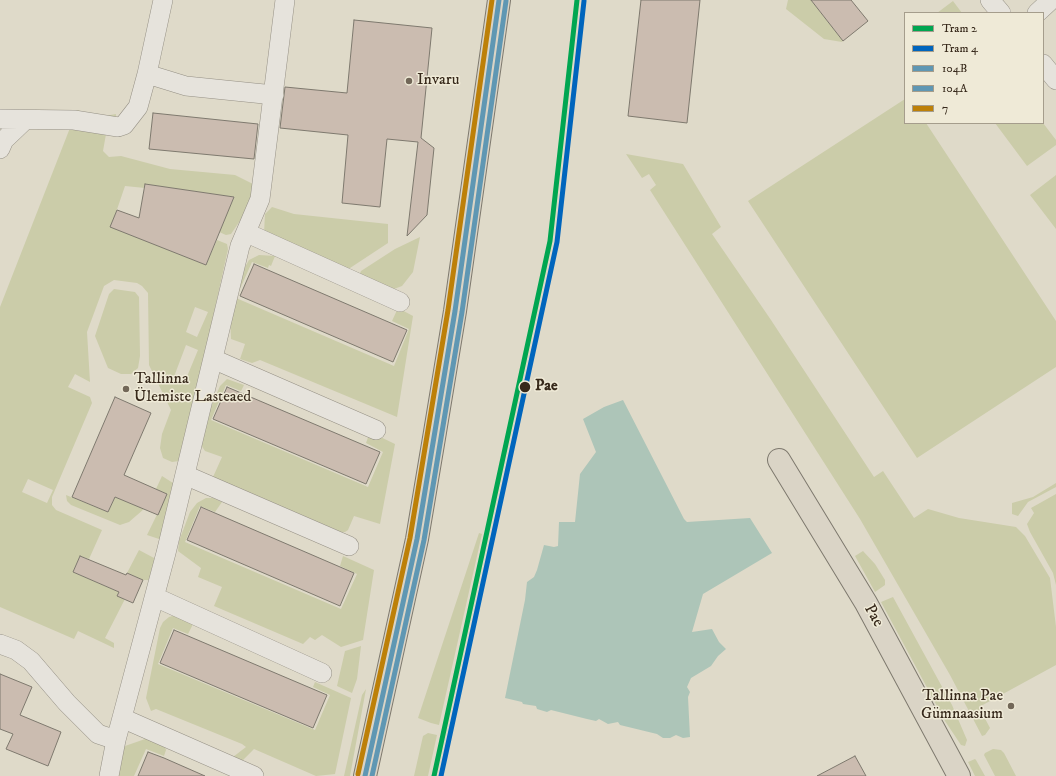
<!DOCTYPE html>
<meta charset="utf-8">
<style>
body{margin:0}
#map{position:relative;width:1056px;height:776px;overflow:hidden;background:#dfdac9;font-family:"IM FELL DW Pica",serif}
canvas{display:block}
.legend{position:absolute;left:904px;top:12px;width:140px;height:112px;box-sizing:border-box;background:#efead7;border:1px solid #a59d8c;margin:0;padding:5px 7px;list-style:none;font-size:12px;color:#37291b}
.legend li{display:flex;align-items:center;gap:8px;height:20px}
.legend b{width:20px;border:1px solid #a59d8c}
</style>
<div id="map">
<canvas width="1056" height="776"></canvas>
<ul class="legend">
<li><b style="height:5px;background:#00a651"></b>Tram 2</li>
<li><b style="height:5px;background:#0065bd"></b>Tram 4</li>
<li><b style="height:5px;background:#5f97b3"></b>104B</li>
<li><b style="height:5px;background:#5f97b3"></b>104A</li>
<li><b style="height:5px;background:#bd8008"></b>7</li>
</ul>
</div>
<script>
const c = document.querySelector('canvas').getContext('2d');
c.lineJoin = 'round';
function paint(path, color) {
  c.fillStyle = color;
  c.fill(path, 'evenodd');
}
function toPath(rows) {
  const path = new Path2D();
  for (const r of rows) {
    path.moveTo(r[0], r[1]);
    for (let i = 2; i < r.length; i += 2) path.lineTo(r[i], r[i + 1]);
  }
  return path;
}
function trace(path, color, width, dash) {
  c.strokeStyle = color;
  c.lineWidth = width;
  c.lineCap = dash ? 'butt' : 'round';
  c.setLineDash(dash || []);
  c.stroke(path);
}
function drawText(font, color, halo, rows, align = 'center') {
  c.font = font + ' "IM FELL DW Pica",serif';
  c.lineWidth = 3;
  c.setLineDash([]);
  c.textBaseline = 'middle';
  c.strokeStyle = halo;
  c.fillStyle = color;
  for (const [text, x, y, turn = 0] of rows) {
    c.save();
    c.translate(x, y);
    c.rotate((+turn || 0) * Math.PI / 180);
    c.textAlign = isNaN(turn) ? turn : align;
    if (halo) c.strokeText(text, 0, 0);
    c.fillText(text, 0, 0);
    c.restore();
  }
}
paint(toPath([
 [788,0,811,0,843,41,842,42,824,39,786,9],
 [953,1,962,13,937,13],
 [905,99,905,123,926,123,1056,321,1056,367,917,458,748,201],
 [77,110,99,117,116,114,115,128,106,134,103,151,109,157,121,156,170,169,235,175,253,184,250,206,231,234,226,235,219,232,234,197,145,184,145,188,125,186,111,227,206,265,217,240,227,244,228,249,182,458,179,461,172,462,163,458,160,448,162,434,171,410,149,365,148,293,142,286,137,283,114,280,104,286,87,332,90,382,75,374,68,387,90,397,92,403,52,497,52,505,56,510,102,530,89,559,80,556,73,572,119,592,117,596,125,599,105,638,114,643,114,648,78,631,74,639,0,607,0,307],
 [195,307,208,312,197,337,186,332],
 [186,345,198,350,186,379,175,374],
 [28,479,53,490,47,503,22,492],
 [995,123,1043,123,1056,140,1056,145,1027,166],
 [626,154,683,164,721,227,712,234,771,320,874,477,883,471,914,518,928,509,959,518,1016,527,1025,536,1050,578,1056,627,1056,665,979,707,990,728,985,735,982,736,950,675,860,519,650,190,656,185,649,174,642,178],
 [1056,175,1056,229,1030,195],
 [272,207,294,214,388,224,388,243,347,270,264,233,265,214],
 [420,237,413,272,402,286,394,289,359,276,361,271,395,249],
 [259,255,275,256,271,266,269,265,268,268,252,262,236,298,394,366,409,329,392,321,398,308,413,316,397,417,260,360,252,363,240,359,245,344,231,339,230,316,237,281,249,260],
 [114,289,135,292,139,297,140,356,138,368,131,374,121,374,108,368,95,336,109,294],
 [227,379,244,385,241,391,226,385,211,420,368,487,383,452,366,443,370,432,395,444,380,524,354,516,348,530,345,532,341,532,213,477,222,457,205,451,201,445,208,414,220,386],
 [162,476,173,483,175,487,162,538,159,539,147,535,167,494,156,489],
 [1056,483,1056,487,1028,502,1018,516,1012,514,1012,503,1033,497],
 [1056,494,1056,585,1053,573,1030,532,1027,524,1034,513,1031,508],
 [66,495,108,512,115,497,144,509,129,522,120,525,71,505,67,501],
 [206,498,213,498,222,502,215,512,200,506,185,542,341,609,357,574,340,566,343,556,374,570,363,640,341,647,322,635,315,640,310,637,303,644,214,606,222,587,198,577,201,568,178,551,179,541,190,512,197,503],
 [479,533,482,534,439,725,431,723,418,718],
 [139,550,154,558,156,561,154,575,148,580,143,580,127,573],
 [863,551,875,564,885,580,885,585,875,592,855,556],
 [893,597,952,705,967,740,965,746,961,745,945,721,881,602],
 [176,615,193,624,188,634,173,628,158,664,315,730,330,695,313,687,315,682,351,698,335,774,316,776,254,749,242,761,233,757,246,747,242,744,156,709,151,711,146,698,160,628,163,622,169,617],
 [361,646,357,679,352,693,337,686,345,651],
 [366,689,350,776,344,776,362,695],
 [428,733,437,735,428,776,414,776,423,736],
 [148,738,164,743,166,750,164,756,146,749,134,776,115,776,120,752,125,746],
 [993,749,1001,750,1004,753,1016,776,995,776,984,755,985,753],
 [975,759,976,760,985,776,975,776,968,762]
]), '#cbcca9');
paint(toPath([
 [623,400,684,519,687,522,750,518,772,553,703,594,692,632,712,629,719,642,726,649,718,656,711,666,691,678,687,687,690,692,688,697,690,737,683,738,676,735,670,738,663,738,657,734,620,725,618,722,608,724,599,719,596,721,587,719,551,710,547,712,537,709,536,706,523,704,522,702,505,698,525,600,527,582,534,577,537,570,544,545,554,547,558,546,559,522,575,522,580,474,596,452,583,419,604,407]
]), '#adc5b8');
const building = toPath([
 [641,0,700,0,687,123,628,116,641,0],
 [811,0,851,0,868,21,843,41,811,0],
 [354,20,432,28,421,138,434,148,427,215,407,236,418,142,387,139,380,207,342,203,348,135,280,128,285,87,347,93,354,20],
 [153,113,258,124,254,159,149,149,153,113],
 [145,184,234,197,206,265,110,227,117,210,139,218,145,184],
 [254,264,407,330,393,362,240,296,254,264],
 [227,387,380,452,366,484,213,419,227,387],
 [115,397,151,413,124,475,167,494,158,515,115,497,108,512,72,497,115,397],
 [201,507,354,573,340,606,187,540,201,507],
 [80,556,126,575,127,573,143,580,133,603,117,596,119,592,73,572,80,556],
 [174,630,327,695,313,728,160,663,174,630],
 [0,674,32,687,20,715,61,732,48,766,6,749,13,734,0,729,0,674],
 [148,752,164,758,205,776,138,776,148,752],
 [855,756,866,776,817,776,855,756]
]);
paint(building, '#cbbcb0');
trace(building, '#7e796e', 1);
const minor = toPath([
 [163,0,147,74,186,86,274,95],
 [990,0,1001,13],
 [1037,13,1051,0],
 [1043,64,1056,80],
 [0,119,74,120,118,127,124,125,138,107,147,74],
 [0,149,4,140,25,120],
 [247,233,400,302],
 [213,359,376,430],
 [185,475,349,546],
 [155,597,322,673],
 [0,644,16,650,31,661,67,703,98,734,116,740],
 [122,718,254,776],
 [109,776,116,740,166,553,240,246,260,199,285,0]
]);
const major = toPath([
 [779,460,866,603,959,776]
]);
const highway = toPath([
 [365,776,417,539,435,432,455,311,499,0]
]);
trace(minor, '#959085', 20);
trace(major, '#7e796e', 24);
trace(highway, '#7e796e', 24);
trace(minor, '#e6e3dc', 19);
trace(major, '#dad4c6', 22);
trace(highway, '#dad4c6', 22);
trace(toPath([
 [365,776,417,539,455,311,499,0]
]), '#5f97b3', 5);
trace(toPath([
 [372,776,424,540,462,312,506,1]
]), '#5f97b3', 5);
trace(toPath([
 [358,774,410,538,448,310,492,0]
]), '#bd8008', 5);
trace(toPath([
 [434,776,550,241,577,0]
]), '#00a651', 5);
trace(toPath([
 [441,776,557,242,584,1]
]), '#0065bd', 5);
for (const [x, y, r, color] of [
 [409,81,4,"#726758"],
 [525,387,6,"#37291b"],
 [126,389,4,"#726758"],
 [1011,706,4,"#726758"]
]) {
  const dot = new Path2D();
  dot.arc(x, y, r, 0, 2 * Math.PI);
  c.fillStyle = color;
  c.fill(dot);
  trace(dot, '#efead7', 1.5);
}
drawText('16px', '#37291b', '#efead7', [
 ["Invaru",417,81],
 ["Tallinna",134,380],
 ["Ülemiste Lasteaed",134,398],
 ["Tallinna Pae",1003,697,"right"],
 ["Gümnaasium",1003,715,"right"]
], 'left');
drawText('bold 16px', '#37291b', '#efead7', [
 ["Pae",535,387]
], 'left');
drawText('16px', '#37291b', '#efead7', [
 ["Pae",873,616,61]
]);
</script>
